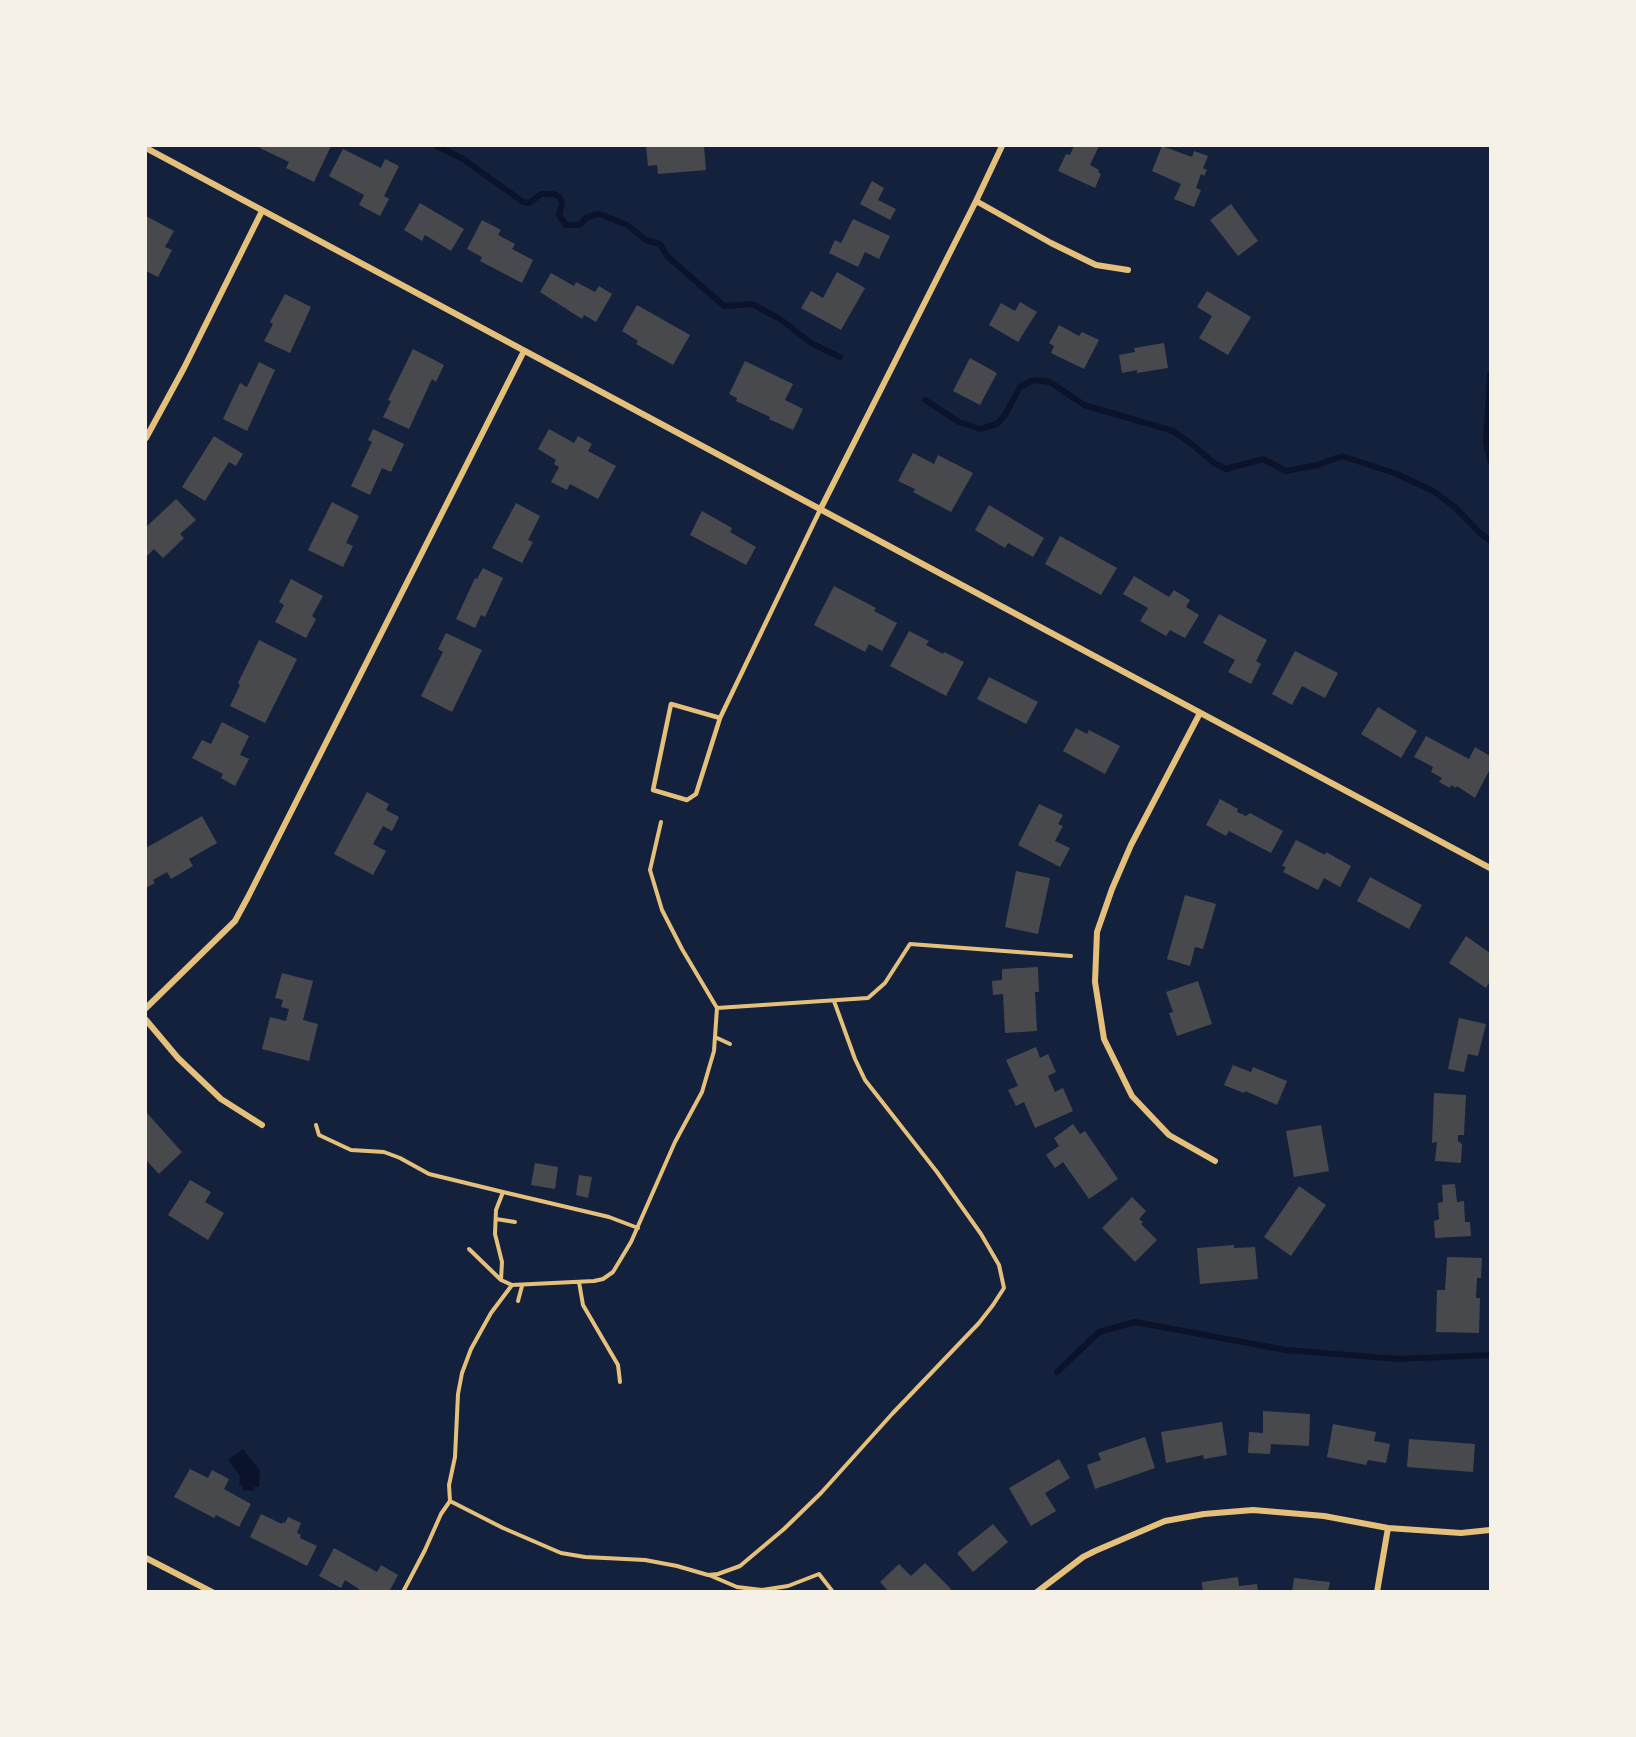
<!DOCTYPE html>
<style>
body{margin:0}
#map{position:relative;width:1636px;height:1737px;overflow:hidden;background:#14213d;font-family:Ubuntu,sans-serif}
canvas{display:block}
.frame{position:absolute;inset:0;border:147px solid #f6f1e7;pointer-events:none}
</style>
<div id="map">
<canvas width="1636" height="1737"></canvas>
<div class="frame"></div>
</div>
<script>
const c = document.querySelector('canvas').getContext('2d');
c.lineJoin = 'round';
function paint(path, color) {
  c.fillStyle = color;
  c.fill(path, 'evenodd');
}
function toPath(rows) {
  const path = new Path2D();
  for (const r of rows) {
    path.moveTo(r[0], r[1]);
    for (let i = 2; i < r.length; i += 2) path.lineTo(r[i], r[i + 1]);
  }
  return path;
}
function trace(path, color, width, dash) {
  c.strokeStyle = color;
  c.lineWidth = width;
  c.lineCap = dash ? 'butt' : 'round';
  c.setLineDash(dash || []);
  c.stroke(path);
}
paint(toPath([
 [243,1449,260,1471,259,1487,254,1487,254,1491,243,1490,243,1486,239,1486,240,1476,228,1460]
]), '#0b132b');
trace(toPath([
 [437,146,463,159,523,202,529,203,541,194,554,194,559,197,562,203,559,215,566,225,580,225,587,217,600,214,627,225,646,240,660,244,667,256,724,306,752,304,780,319,811,343,840,357],
 [1490,374,1486,442,1490,461],
 [925,400,959,422,980,429,997,424,1005,415,1020,387,1034,380,1050,382,1084,405,1173,431,1193,445,1214,463,1226,469,1263,459,1286,471,1317,465,1342,456,1397,474,1433,491,1455,507,1482,535,1490,540],
 [1057,1372,1099,1332,1135,1322,1286,1350,1398,1359,1490,1355]
]), '#0b132b', 6);
paint(toPath([
 [261,146,331,146,314,182,286,168,289,162,260,148],
 [646,146,704,146,706,170,658,174,657,165,648,166],
 [1074,146,1099,146,1090,165,1099,170,1098,172,1101,174,1095,188,1058,171,1066,154,1070,155],
 [1162,146,1192,157,1194,151,1208,156,1203,168,1207,170,1204,176,1201,174,1196,188,1201,190,1194,207,1174,199,1181,184,1152,171],
 [343,149,381,168,385,159,399,166,384,196,389,199,380,216,359,205,364,195,329,176],
 [872,181,884,188,878,200,896,209,890,220,860,204],
 [420,203,464,229,451,251,425,235,422,241,404,230],
 [1231,204,1258,241,1238,256,1210,220],
 [146,216,174,231,165,247,172,250,158,277,146,271],
 [853,219,890,236,879,259,865,252,858,267,829,253,835,240,841,243],
 [482,220,501,230,498,235,515,244,512,249,533,260,522,283,480,261,482,257,467,249],
 [837,272,865,288,841,330,801,308,811,291,823,298],
 [551,273,574,286,576,282,595,292,599,286,612,294,596,322,584,315,582,319,540,292],
 [1207,291,1251,317,1228,355,1199,338,1212,316,1197,307],
 [285,294,311,307,290,353,264,341,273,324,270,322],
 [1020,302,1037,312,1018,342,989,325,1001,303,1015,311],
 [637,305,690,335,673,365,636,344,638,341,622,331],
 [1059,325,1079,336,1082,332,1099,340,1084,369,1051,353,1054,346,1049,343],
 [1164,343,1168,368,1137,373,1137,370,1122,373,1119,355,1135,352,1134,348],
 [413,349,444,365,436,382,432,379,409,429,383,417,391,401,388,400],
 [970,358,997,373,980,405,953,391],
 [745,361,793,384,785,400,803,409,793,430,769,419,770,417,736,401,737,398,729,394],
 [259,362,275,370,247,431,223,419,240,383,247,387],
 [373,429,404,444,391,472,382,468,370,495,351,486,372,442,368,440],
 [549,429,574,443,578,436,592,444,588,451,616,466,598,499,570,484,567,490,551,482,559,467,554,464,556,460,538,449],
 [214,436,243,454,236,466,229,462,205,501,182,487],
 [913,453,934,464,938,455,973,473,951,512,913,492,915,489,898,481],
 [176,499,196,520,180,534,184,538,163,558,154,549,146,557,146,527],
 [332,502,359,516,346,543,353,546,343,567,308,550],
 [516,503,540,516,528,540,533,542,522,563,492,548],
 [989,505,1044,538,1033,557,1008,543,1005,548,975,530],
 [702,511,732,528,730,532,756,547,746,565,690,535],
 [1060,536,1117,568,1101,595,1045,564],
 [483,568,503,578,485,617,481,615,475,628,456,619,475,578,477,579],
 [1134,576,1169,597,1174,590,1190,600,1186,607,1199,615,1185,638,1170,630,1166,636,1140,621,1148,608,1123,594],
 [291,579,323,596,312,616,316,619,306,638,275,622,284,605,279,602],
 [834,586,876,608,874,611,897,623,882,651,869,644,865,652,814,625],
 [1219,614,1267,640,1256,661,1261,664,1251,684,1228,672,1235,660,1203,643],
 [909,631,929,641,926,645,943,654,944,652,964,662,946,696,890,666],
 [446,633,482,650,452,712,421,696,443,652,438,649],
 [259,640,297,659,265,723,230,706,240,685,238,683],
 [1295,651,1338,673,1325,698,1302,686,1292,705,1272,694],
 [989,677,1038,702,1026,724,977,699],
 [1378,707,1417,731,1401,758,1361,734],
 [222,722,249,736,240,755,249,759,235,786,221,778,223,774,192,758,202,740,211,744],
 [1076,728,1087,734,1089,730,1120,746,1105,774,1063,751],
 [1426,736,1469,759,1475,747,1490,756,1490,769,1475,798,1457,786,1456,788,1451,785,1450,788,1439,782,1442,778,1431,772,1433,767,1414,757],
 [367,792,389,804,386,810,399,817,392,831,383,826,373,844,386,851,373,875,334,854],
 [1220,799,1238,809,1237,812,1246,816,1250,813,1283,831,1271,853,1229,831,1226,836,1206,825],
 [1039,804,1063,815,1058,824,1063,826,1055,841,1070,848,1060,867,1018,845],
 [202,816,217,843,189,859,193,866,171,879,167,872,153,880,155,883,146,888,146,848],
 [1296,840,1325,855,1326,852,1351,866,1340,887,1324,878,1318,890,1283,872,1286,867,1282,866],
 [1016,871,1050,878,1038,934,1005,927],
 [1370,877,1422,905,1409,929,1357,901],
 [1185,895,1216,904,1203,949,1195,947,1190,966,1167,959],
 [1466,936,1490,953,1490,981,1486,988,1449,963],
 [1038,967,1039,992,1035,992,1037,1031,1005,1033,1003,994,993,995,992,981,1002,980,1002,969],
 [282,973,313,981,303,1020,318,1024,309,1061,262,1049,270,1017,286,1021,289,1009,281,1007,283,1000,275,998],
 [1198,981,1212,1024,1177,1036,1169,1013,1173,1012,1166,992],
 [1459,1018,1486,1024,1478,1056,1468,1054,1464,1072,1448,1069],
 [1036,1047,1040,1058,1048,1054,1056,1072,1048,1076,1055,1092,1063,1088,1073,1111,1035,1128,1024,1102,1016,1106,1008,1090,1018,1086,1006,1060],
 [1233,1065,1251,1072,1253,1067,1287,1081,1277,1105,1245,1091,1244,1093,1224,1085],
 [1434,1093,1466,1095,1464,1135,1458,1135,1458,1141,1462,1144,1461,1163,1435,1161,1437,1142,1432,1143],
 [146,1112,182,1152,159,1174,146,1160],
 [1073,1124,1080,1134,1085,1131,1118,1179,1089,1199,1063,1162,1055,1168,1046,1155,1059,1146,1054,1138],
 [1321,1125,1329,1171,1294,1177,1286,1131],
 [535,1163,558,1167,555,1189,531,1185],
 [579,1175,592,1177,588,1198,576,1195],
 [190,1180,211,1192,205,1202,224,1213,208,1240,168,1215],
 [1455,1184,1457,1202,1464,1201,1465,1222,1470,1222,1471,1236,1435,1238,1434,1221,1439,1219,1438,1203,1443,1202,1442,1185],
 [1299,1186,1326,1205,1291,1256,1264,1237],
 [1132,1197,1146,1211,1139,1219,1143,1222,1141,1224,1157,1240,1135,1262,1102,1228],
 [1234,1245,1234,1248,1255,1247,1258,1279,1200,1284,1197,1248],
 [1447,1257,1482,1258,1481,1278,1477,1278,1476,1298,1480,1298,1479,1333,1436,1332,1437,1290,1445,1290],
 [1263,1411,1310,1414,1309,1446,1271,1444,1270,1454,1248,1453,1249,1432,1263,1433],
 [1222,1422,1227,1455,1204,1459,1203,1455,1166,1463,1161,1432],
 [1333,1424,1376,1432,1374,1441,1390,1444,1386,1463,1368,1460,1366,1465,1327,1457],
 [1145,1437,1155,1468,1095,1489,1087,1465,1101,1460,1098,1453],
 [1409,1439,1475,1444,1473,1472,1407,1467],
 [1059,1459,1070,1478,1045,1493,1056,1511,1031,1526,1009,1488],
 [190,1469,208,1478,212,1470,229,1479,224,1489,251,1504,239,1527,216,1515,214,1518,174,1497],
 [261,1514,282,1524,283,1522,285,1523,288,1517,301,1523,297,1533,301,1535,300,1538,317,1546,307,1566,250,1537],
 [993,1524,1008,1542,973,1572,957,1553],
 [334,1548,377,1572,381,1565,398,1575,389,1592,358,1592,359,1589,345,1580,341,1588,319,1576],
 [925,1563,951,1589,948,1592,889,1592,880,1582,899,1564,911,1576],
 [1238,1577,1239,1586,1257,1584,1258,1592,1203,1592,1202,1582],
 [1294,1578,1330,1582,1328,1592,1292,1592]
]), '#48494c');
trace(toPath([
 [717,1008,868,998,885,983,910,944,1071,956],
 [715,1037,730,1044],
 [316,1125,319,1135,351,1150,384,1152,400,1158,429,1174,503,1192],
 [496,1219,515,1222],
 [501,1280,502,1262,495,1234,496,1210,503,1192,609,1217,638,1228],
 [579,1282,583,1305,618,1365,620,1382],
 [512,1285,594,1281,603,1279,613,1272,631,1242,675,1142,702,1092,714,1051,717,1008,682,949,662,910,650,870,661,822],
 [518,1301,522,1286],
 [450,1501,503,1528,561,1553,585,1557,645,1560,677,1566,708,1575,718,1574,740,1566,784,1529,821,1493,892,1414,979,1323,993,1305,1004,1288,999,1265,981,1234,937,1172,865,1080,855,1059,834,1001],
 [709,1575,737,1587,762,1590,788,1586,819,1574,833,1592],
 [403,1592,425,1550,441,1514,450,1501,449,1485,455,1457,458,1394,462,1373,471,1349,491,1313,512,1285,501,1280,469,1249]
]), '#e5c07b', 4);
trace(toPath([
 [720,718,671,704,653,790,687,800,696,794,720,718,820,510]
]), '#e5c07b', 4.5);
trace(toPath([
 [146,148,1490,868],
 [976,201,1051,243,1096,265,1128,270],
 [146,438,184,368,262,211],
 [820,510,976,201,1002,146],
 [1200,713,1131,845,1112,889,1097,932,1095,982,1104,1039,1132,1096,1169,1135,1215,1161],
 [146,1008,235,921,248,897,524,351],
 [146,1020,178,1058,221,1099,262,1125],
 [146,1558,212,1592],
 [1037,1592,1083,1557,1095,1551,1165,1521,1204,1514,1253,1510,1324,1516,1388,1528,1461,1533,1490,1530],
 [1377,1592,1388,1528]
]), '#e5c07b', 6);
</script>
